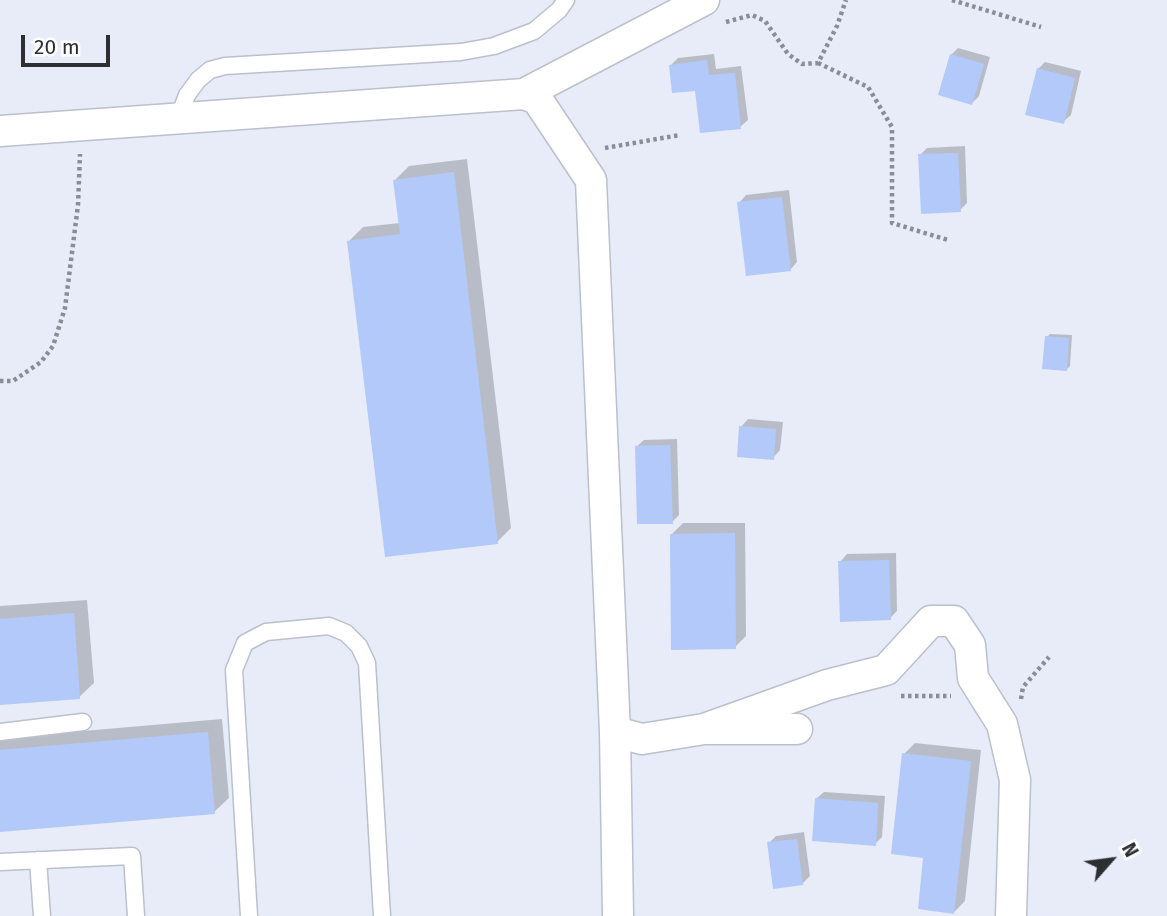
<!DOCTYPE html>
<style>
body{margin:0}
#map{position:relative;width:1167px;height:916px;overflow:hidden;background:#e7ecf8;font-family:"Fira Sans",sans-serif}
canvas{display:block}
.north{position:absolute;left:1076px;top:825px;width:70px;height:70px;-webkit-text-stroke:5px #fff;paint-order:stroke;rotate:62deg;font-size:19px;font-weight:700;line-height:28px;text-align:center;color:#2d2f33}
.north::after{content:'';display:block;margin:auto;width:24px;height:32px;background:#2d2f33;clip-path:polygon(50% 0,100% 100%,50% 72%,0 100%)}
.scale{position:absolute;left:21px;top:35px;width:89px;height:32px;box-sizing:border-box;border:4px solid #2d2f33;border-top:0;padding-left:9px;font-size:21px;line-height:24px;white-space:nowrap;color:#2d2f33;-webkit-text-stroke:5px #fff;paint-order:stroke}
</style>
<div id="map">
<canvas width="1167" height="916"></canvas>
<div class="north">N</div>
<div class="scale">20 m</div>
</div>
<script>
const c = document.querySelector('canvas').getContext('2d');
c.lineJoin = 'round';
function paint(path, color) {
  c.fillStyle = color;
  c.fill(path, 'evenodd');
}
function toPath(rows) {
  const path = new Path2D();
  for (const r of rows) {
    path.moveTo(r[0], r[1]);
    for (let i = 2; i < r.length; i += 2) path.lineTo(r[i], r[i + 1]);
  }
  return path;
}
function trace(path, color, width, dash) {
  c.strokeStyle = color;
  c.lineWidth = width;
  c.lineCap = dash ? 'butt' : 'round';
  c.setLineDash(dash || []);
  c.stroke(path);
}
paint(toPath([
 [958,48,990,57,979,96,972,103,951,55],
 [714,54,716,69,741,66,748,120,740,127,671,65,678,58],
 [1045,62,1081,71,1071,115,1063,122,1038,69],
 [965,146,967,203,960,210,920,155,927,148],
 [467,159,511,528,497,542,349,241,363,227,400,223,395,180,409,166],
 [789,190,797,262,790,270,739,203,746,195],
 [1050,334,1072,335,1070,366,1067,369,1047,337],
 [748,419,783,422,780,450,773,458,741,427],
 [677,439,679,515,672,522,636,447,644,440],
 [683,523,745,523,746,636,735,647,672,534],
 [896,553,897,611,890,618,840,562,847,554],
 [87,600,94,683,79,697,0,703,0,606],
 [222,719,229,798,214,812,0,830,0,740,2,738],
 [915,743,981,750,965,901,954,912,925,856,904,754],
 [824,792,885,796,882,837,875,844,816,799],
 [804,832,810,876,802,884,769,843,776,836]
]), '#0003');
paint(toPath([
 [950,54,984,64,972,105,938,95],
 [707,60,709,75,735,73,741,129,700,133,695,91,672,93,669,65],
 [1037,68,1075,78,1064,124,1025,115],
 [958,153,961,212,921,214,918,154],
 [454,172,498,544,385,557,347,241,400,234,393,180],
 [782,197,791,271,746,276,737,202],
 [1045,336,1069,338,1067,371,1042,369],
 [739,426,776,429,774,460,737,457],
 [670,445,673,524,637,524,635,446],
 [735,533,736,649,671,650,670,534],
 [889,560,891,620,840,622,838,561],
 [74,613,80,699,0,705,0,619],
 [208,732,215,814,0,832,0,750],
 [902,753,971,761,954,914,918,909,923,858,891,854],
 [815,798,878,803,876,846,812,841],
 [797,839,803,885,773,889,767,842]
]), '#b2c9f9');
const service = toPath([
 [178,119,187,95,198,80,210,70,225,66,461,52,494,46,534,31,559,10,566,0],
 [0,732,83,722],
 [38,860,42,916],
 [0,862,132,856,136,916],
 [249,916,234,670,245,643,266,632,329,626,346,633,359,646,367,663,382,916]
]);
const minor = toPath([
 [524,94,537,99,591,180,615,732,618,916],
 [0,131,524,94,704,0],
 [704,729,827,685,886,670,931,621,954,621,970,645,973,678,1002,724,1015,780,1011,916],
 [615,732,642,739,704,729,797,729]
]);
trace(service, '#bbc0cc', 19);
trace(minor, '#bbc0cc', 33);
trace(toPath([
 [952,0,1041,27],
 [726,22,752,15,765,21,788,54,802,64,818,63,837,26,846,0],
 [818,63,868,87,892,127,892,223,948,240],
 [605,148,680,135],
 [0,381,13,381,41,362,53,346,65,308,78,205,80,154],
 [901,696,951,696],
 [1021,699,1023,687,1049,657]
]), '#898d95', 4.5, [3.5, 3.5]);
trace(service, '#fff', 16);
trace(minor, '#fff', 30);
</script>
